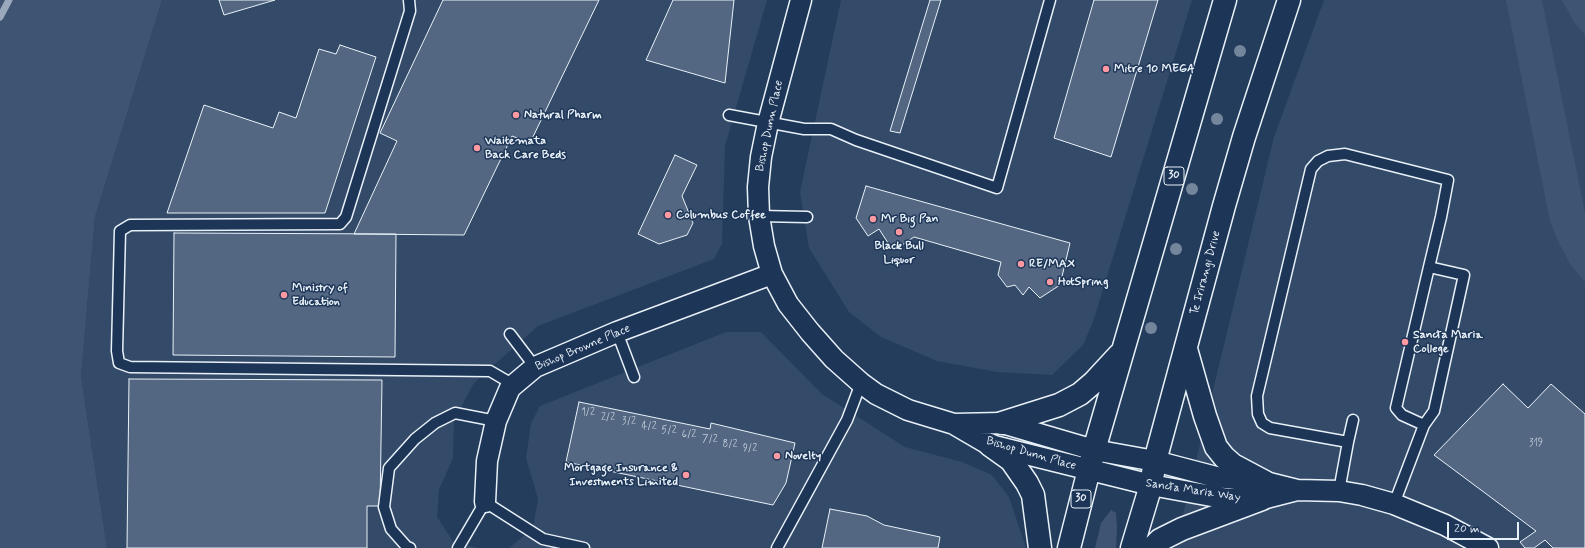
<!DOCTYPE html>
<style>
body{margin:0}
#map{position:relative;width:1585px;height:548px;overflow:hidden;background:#253d5d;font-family:Mynerve,sans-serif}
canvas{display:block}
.scale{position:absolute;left:1447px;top:522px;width:72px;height:18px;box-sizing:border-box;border:2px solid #e8f1f8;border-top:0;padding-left:5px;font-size:12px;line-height:14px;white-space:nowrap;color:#e8f1f8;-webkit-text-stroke:3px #1d3557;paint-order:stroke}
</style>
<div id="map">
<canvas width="1585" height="548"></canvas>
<div class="scale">20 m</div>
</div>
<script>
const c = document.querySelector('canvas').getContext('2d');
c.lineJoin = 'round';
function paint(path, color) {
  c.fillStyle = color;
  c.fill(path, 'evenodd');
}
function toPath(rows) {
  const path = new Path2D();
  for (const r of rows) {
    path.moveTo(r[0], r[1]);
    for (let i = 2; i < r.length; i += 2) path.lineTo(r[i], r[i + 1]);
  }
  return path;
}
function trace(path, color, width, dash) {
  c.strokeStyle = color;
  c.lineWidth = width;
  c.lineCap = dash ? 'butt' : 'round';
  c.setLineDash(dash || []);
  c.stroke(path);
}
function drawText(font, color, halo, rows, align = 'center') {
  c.font = font + ' Mynerve,sans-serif';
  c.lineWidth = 3;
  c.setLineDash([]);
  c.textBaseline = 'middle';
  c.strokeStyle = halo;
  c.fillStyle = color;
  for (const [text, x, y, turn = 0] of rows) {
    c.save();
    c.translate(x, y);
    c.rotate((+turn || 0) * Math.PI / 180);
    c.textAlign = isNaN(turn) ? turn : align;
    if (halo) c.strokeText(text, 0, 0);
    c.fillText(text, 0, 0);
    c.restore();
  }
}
paint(toPath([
 [162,0,767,0,725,146,722,244,714,259,538,326,474,383,454,420,453,458,439,490,437,517,453,541,477,548,107,548,81,376,95,217],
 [841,0,1192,0,1093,322,1083,345,1052,375,997,372,937,361,881,337,849,312,809,248,800,192],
 [1324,0,1585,0,1585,548,1175,548,1274,137],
 [726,332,761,332,822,394,905,447,962,462,992,475,1009,497,1026,548,509,548,533,528,538,499,526,458,531,423,540,406]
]), '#334a68');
paint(toPath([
 [0,0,162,0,95,217,81,376,107,548,0,548],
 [1506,0,1542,0,1585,213,1585,282,1570,264,1559,243,1550,221],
 [1562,0,1585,0,1585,35,1574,22],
 [1111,510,1116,513,1117,528,1116,548,1095,548,1101,523]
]), '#3e5472');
trace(toPath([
 [0,17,9,0]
]), '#99a8ba', 7);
const building = toPath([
 [219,0,275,0,224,15,219,0],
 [443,0,599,0,530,143,512,136,464,235,354,234,397,141,380,133,443,0],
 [673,0,734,0,725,83,646,60,673,0],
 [930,0,941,0,900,133,890,131,930,0],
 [1094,0,1158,0,1111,157,1054,138,1094,0],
 [340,45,376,57,325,213,167,213,204,105,273,128,279,112,296,118,319,49,336,54,340,45],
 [675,155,697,165,682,196,693,223,687,235,659,244,638,234,675,155],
 [866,186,1070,243,1060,285,1040,298,1029,287,1023,295,1015,285,1007,287,998,275,1001,262,914,237,902,245,890,246,879,229,868,236,856,218,866,186],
 [174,233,396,234,395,357,173,355,174,233],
 [129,379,382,380,380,506,367,506,367,548,127,548,129,379],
 [1503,384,1528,408,1551,384,1585,414,1585,548,1553,548,1545,540,1534,548,1525,548,1520,542,1536,531,1434,455,1503,384],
 [579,402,710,429,711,423,795,443,786,483,773,505,566,462,579,402],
 [830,509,867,516,884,525,940,537,938,548,822,548,830,509]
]);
paint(building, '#536782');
trace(building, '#e8f1f8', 1);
const lane = toPath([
 [409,0,410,11,346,217,340,224,130,225,120,231,117,351,119,363,130,367,490,371,514,385],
 [729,115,804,129,831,129,856,140,997,188,1050,0],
 [759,216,807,217],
 [617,332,634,377],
 [510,334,535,367],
 [1424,425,1402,415,1396,408,1429,267],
 [1348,442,1353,420],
 [1339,491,1348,442,1270,428,1262,423,1258,414,1257,396,1311,169,1318,161,1328,156,1345,154,1448,180,1441,217,1429,267,1464,275,1434,411,1424,425,1394,504],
 [410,548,407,547,391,529,384,507,389,468,415,439,435,423,455,413,496,421],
 [458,548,485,502,543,539,584,548],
 [777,548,847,420,861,383]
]);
const street = toPath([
 [801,0,768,123,761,157,758,187,759,216,764,246,772,274,788,304,810,332,834,359,861,383,876,394,908,410,954,424,990,445,1151,485,1228,499,1262,499,1297,490],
 [954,424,1002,423,1094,450,1155,461,1216,477,1265,482,1297,490,1339,491,1362,495,1394,504,1445,525,1488,548],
 [485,502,487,461,496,421,510,388,535,367,617,332,772,274]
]);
const primary = toPath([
 [1186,349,1205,416,1216,447,1224,457,1233,465,1265,482],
 [1002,423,1059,405,1080,394,1094,382,1119,355],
 [990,445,1011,460,1027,483,1033,495,1040,548],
 [1069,548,1094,450,1225,0],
 [1132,548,1151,485,1155,461,1224,206,1244,137,1289,0],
 [1152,548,1160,540,1182,529,1262,499]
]);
trace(lane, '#e8f1f8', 13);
trace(street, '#e8f1f8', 23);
trace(primary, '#e8f1f8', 25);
trace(lane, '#1d3557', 10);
trace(street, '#1d3557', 20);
trace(primary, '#1d3557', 22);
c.fillStyle = '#74869c';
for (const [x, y] of [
 [1240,51],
 [1217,119],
 [1192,189],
 [1176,249],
 [1151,328]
]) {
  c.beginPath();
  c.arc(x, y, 6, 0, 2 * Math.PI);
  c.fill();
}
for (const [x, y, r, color] of [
 [1106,69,4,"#ff9aa2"],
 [516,115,4,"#ff9aa2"],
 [477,148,4,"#ff9aa2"],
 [668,215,4,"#ff9aa2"],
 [873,219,4,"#ff9aa2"],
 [899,232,4,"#ff9aa2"],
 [1021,264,4,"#ff9aa2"],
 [1050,282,4,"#ff9aa2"],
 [284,295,4,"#ff9aa2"],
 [1405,342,4,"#ff9aa2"],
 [777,456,4,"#ff9aa2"],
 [686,475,4,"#ff9aa2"]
]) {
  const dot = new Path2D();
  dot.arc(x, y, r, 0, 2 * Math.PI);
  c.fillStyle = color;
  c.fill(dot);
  trace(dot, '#1d3557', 1.5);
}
drawText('10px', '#c3ceda', null, [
 ["1/2",588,413],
 ["2/2",608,418],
 ["3/2",629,422],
 ["4/2",649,427],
 ["5/2",669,431],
 ["6/2",689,435],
 ["7/2",710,440],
 ["319",1536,444],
 ["8/2",730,445],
 ["9/2",750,449]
]);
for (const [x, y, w] of [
 [1174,176,20],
 [1081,499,20]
]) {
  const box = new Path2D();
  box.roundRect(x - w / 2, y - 9, w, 18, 3);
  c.fillStyle = '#1d3557';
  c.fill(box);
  trace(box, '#e8f1f8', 1);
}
drawText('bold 11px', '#e8f1f8', null, [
 ["30",1174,176],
 ["30",1081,499]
]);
drawText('bold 12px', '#e8f1f8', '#1d3557', [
 ["Mitre 10 MEGA",1114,69],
 ["Natural Pharm",524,115],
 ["Waitemata",485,141],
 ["Back Care Beds",485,155],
 ["Columbus Coffee",676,215],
 ["Mr Big Pan",881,219],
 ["Black Bull",899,246,"center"],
 ["Liquor",899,260,"center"],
 ["RE/MAX",1029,264],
 ["HotSpring",1058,282],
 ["Ministry of",292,288],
 ["Education",292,302],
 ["Sancta Maria",1413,335],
 ["College",1413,349],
 ["Novelty",785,456],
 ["Mortgage Insurance &",678,468,"right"],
 ["Investments Limited",678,482,"right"]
], 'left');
drawText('12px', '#e8f1f8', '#1d3557', [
 ["Bishop Dunn Place",770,126,-78],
 ["Te Irirangi Drive",1206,273,-75],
 ["Bishop Browne Place",583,348,-23],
 ["Bishop Dunn Place",1031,454,16],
 ["Sancta Maria Way",1193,491,9]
]);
</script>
